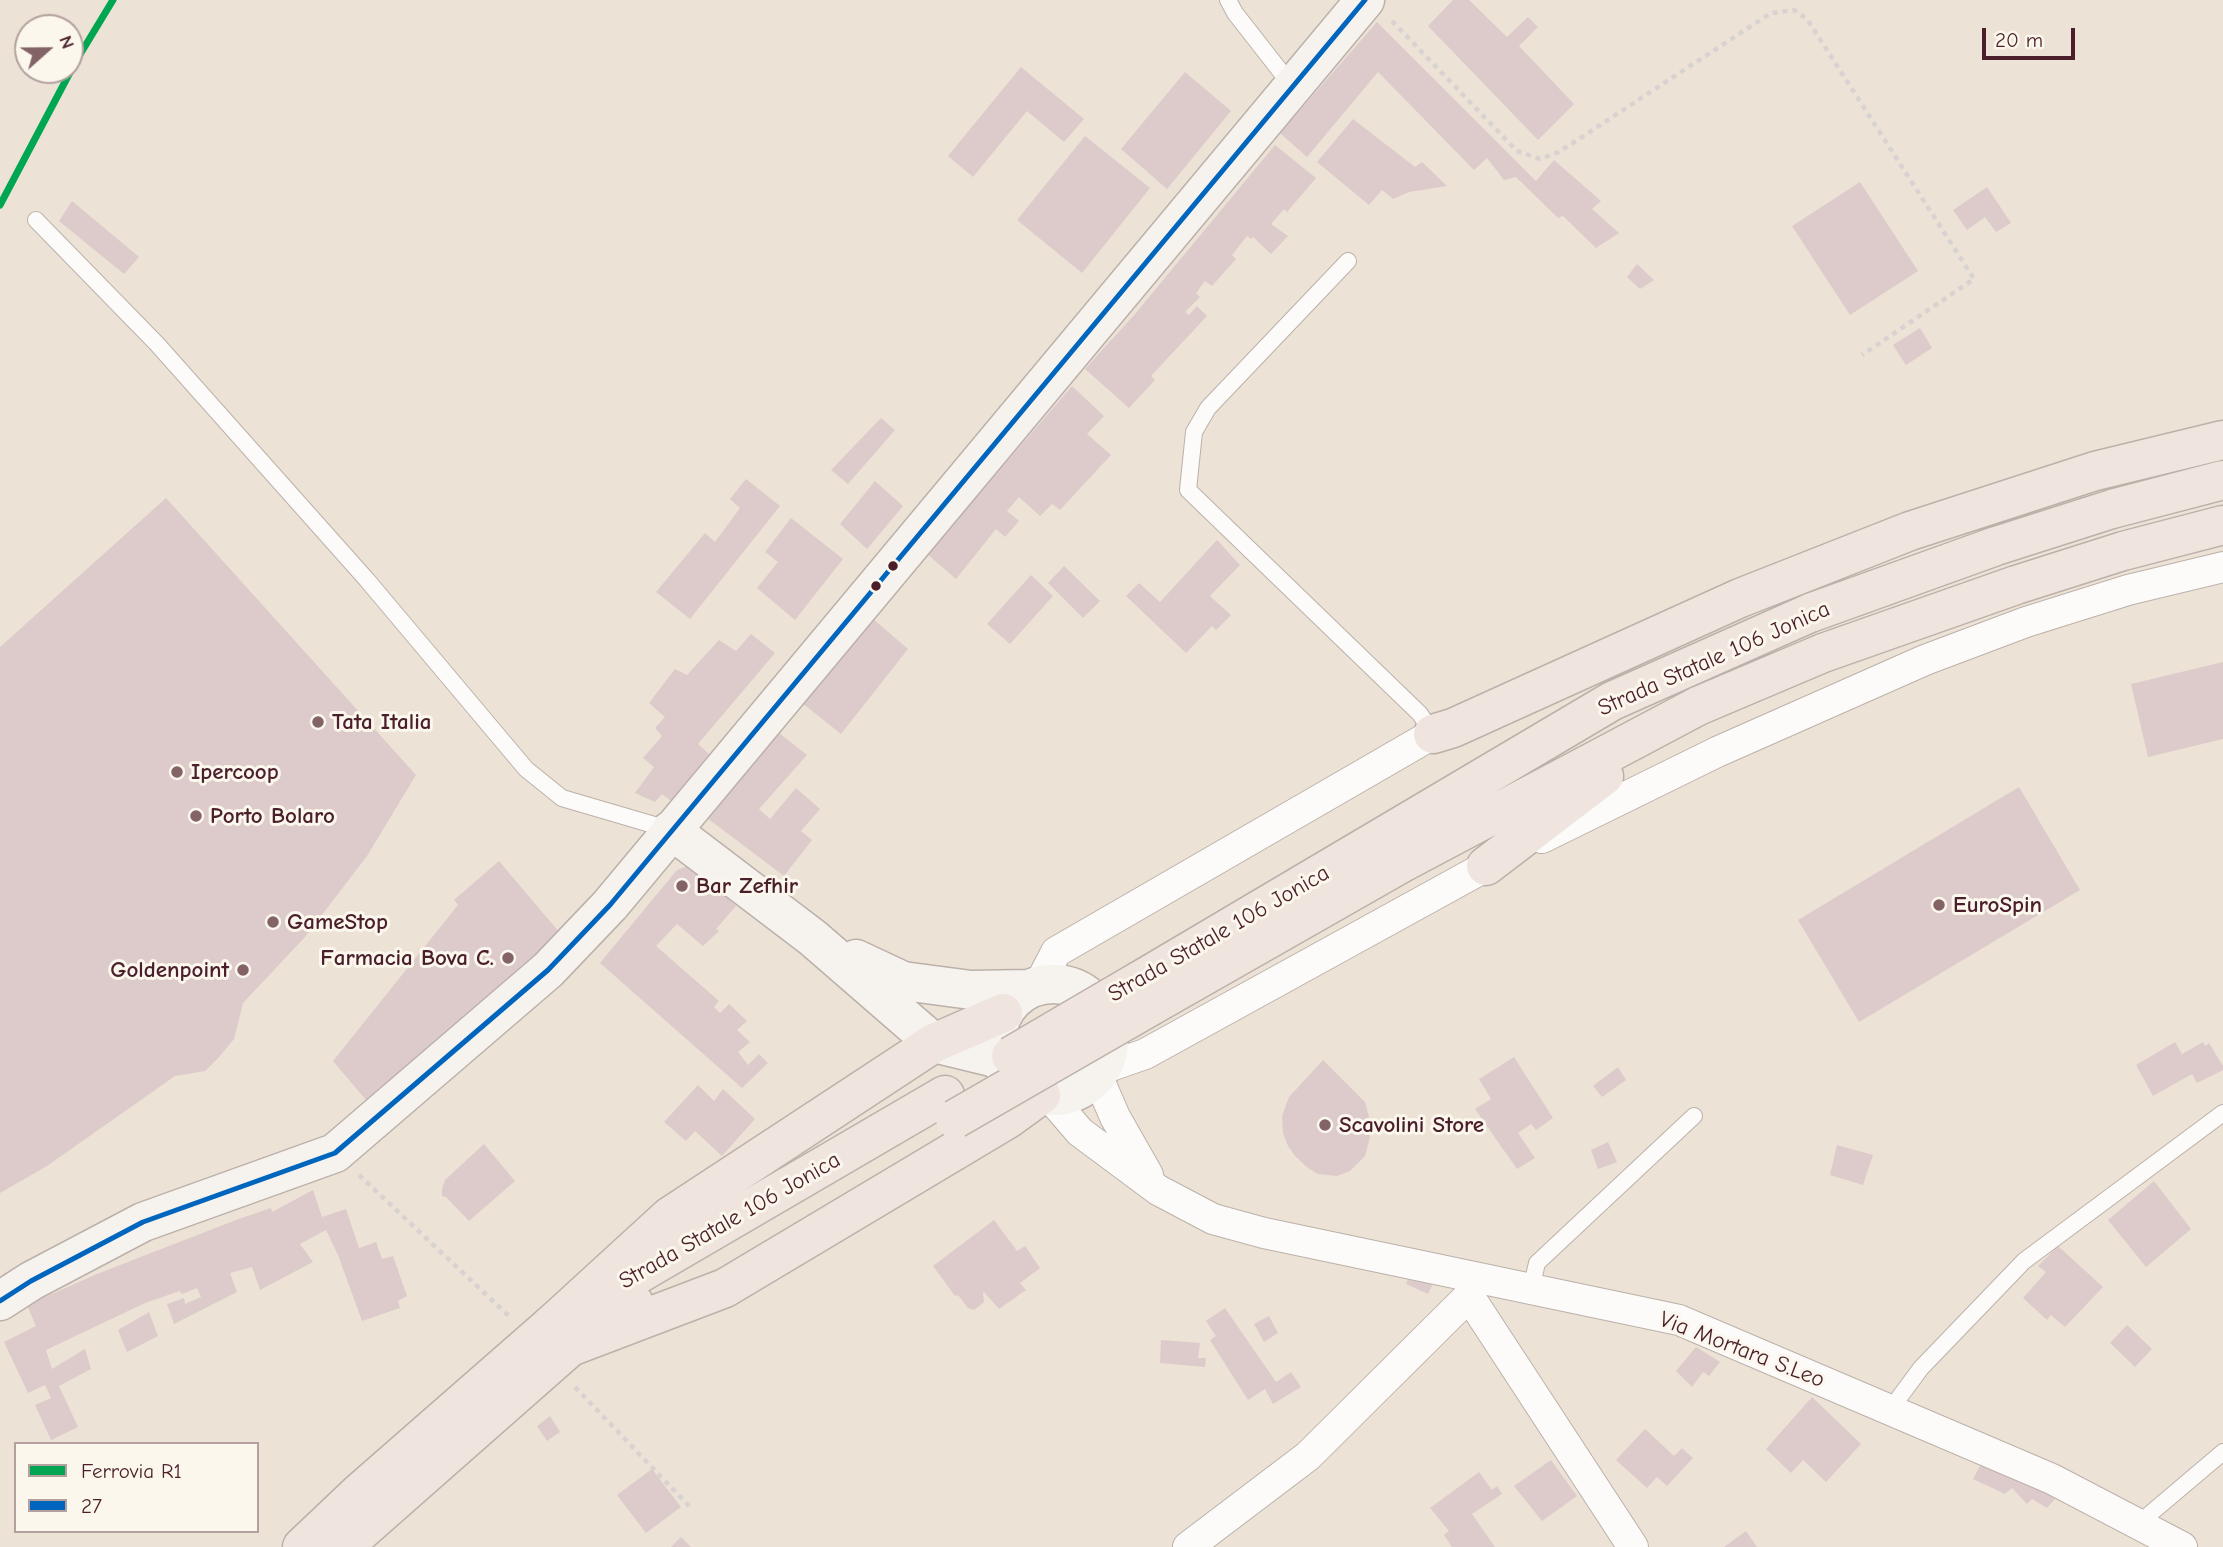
<!DOCTYPE html>
<style>
body{margin:0}
#map{position:relative;width:2223px;height:1547px;overflow:hidden;background:#ece2d5;font-family:"Comic Neue",sans-serif}
canvas{display:block}
.legend{position:absolute;left:14px;top:1442px;width:245px;height:91px;box-sizing:border-box;background:#fbf7ec;border:2px solid #b4a19f;margin:0;padding:9px 12px;list-style:none;font-size:21px;color:#4a1f2b}
.legend li{display:flex;align-items:center;gap:14px;height:35px}
.legend b{width:35px;border:2px solid #b4a19f}
.north{position:absolute;left:14px;top:14px;width:70px;height:70px;box-sizing:border-box;background:#fbf7ec;border:2px solid #b4a19f;border-radius:50%;rotate:69deg;font-size:19px;font-weight:700;line-height:28px;text-align:center;color:#4a1f2b}
.north::after{content:'';display:block;margin:auto;width:24px;height:32px;background:#836366;clip-path:polygon(50% 0,100% 100%,50% 72%,0 100%)}
.scale{position:absolute;left:1982px;top:28px;width:93px;height:32px;box-sizing:border-box;border:4px solid #4a1f2b;border-top:0;padding-left:9px;font-size:21px;line-height:24px;white-space:nowrap;color:#4a1f2b;-webkit-text-stroke:5px #fbf7ec;paint-order:stroke}
</style>
<div id="map">
<canvas width="2223" height="1547"></canvas>
<ul class="legend">
<li><b style="height:9px;background:#00a651"></b>Ferrovia R1</li>
<li><b style="height:9px;background:#0065bd"></b>27</li>
</ul>
<div class="north">N</div>
<div class="scale">20 m</div>
</div>
<script>
const c = document.querySelector('canvas').getContext('2d');
c.lineJoin = 'round';
function paint(path, color) {
  c.fillStyle = color;
  c.fill(path, 'evenodd');
}
function toPath(rows) {
  const path = new Path2D();
  for (const r of rows) {
    if (r.length === 3) {
      path.moveTo(r[0] + r[2], r[1]);
      path.arc(r[0], r[1], r[2], 0, 2 * Math.PI);
      continue;
    }
    path.moveTo(r[0], r[1]);
    for (let i = 2; i < r.length; i += 2) path.lineTo(r[i], r[i + 1]);
  }
  return path;
}
function trace(path, color, width, dash) {
  c.strokeStyle = color;
  c.lineWidth = width;
  c.lineCap = dash ? 'butt' : 'round';
  c.setLineDash(dash || []);
  c.stroke(path);
}
function drawText(font, color, halo, rows, align = 'center') {
  c.font = font + ' "Comic Neue",sans-serif';
  c.lineWidth = 6;
  c.setLineDash([]);
  c.textBaseline = 'middle';
  c.strokeStyle = halo;
  c.fillStyle = color;
  for (const [text, x, y, turn = 0] of rows) {
    c.save();
    c.translate(x, y);
    c.rotate((+turn || 0) * Math.PI / 180);
    c.textAlign = isNaN(turn) ? turn : align;
    if (halo) c.strokeText(text, 0, 0);
    c.fillText(text, 0, 0);
    c.restore();
  }
}
paint(toPath([
 [1453,0,1469,0,1507,37,1528,17,1538,27,1519,46,1574,104,1538,140,1428,26],
 [1377,22,1536,181,1554,160,1601,201,1592,209,1619,233,1596,248,1563,216,1558,218,1516,177,1504,180,1487,158,1474,170,1378,72,1307,157,1280,133],
 [1021,67,1084,119,1064,142,1027,111,973,177,948,156],
 [1185,72,1231,111,1167,189,1121,149],
 [1353,119,1415,167,1422,162,1447,186,1409,192,1393,199,1382,190,1369,205,1317,162],
 [1085,136,1150,188,1082,273,1017,220],
 [1275,145,1316,178,1287,212,1284,209,1271,224,1288,236,1271,254,1253,237,1251,239,1247,236,1232,255,1236,259,1212,286,1205,281,1196,293,1200,297,1185,312,1189,315,1197,306,1207,316,1151,376,1155,380,1129,408,1085,369,1135,314],
 [1860,182,1918,271,1850,315,1792,226],
 [1987,187,2011,223,1996,232,1985,217,1967,230,1953,210],
 [72,201,139,257,124,274,59,221],
 [1637,264,1654,280,1640,289,1627,277],
 [1920,328,1932,348,1906,365,1893,345],
 [1072,386,1104,416,1087,434,1111,455,1060,510,1052,504,1040,516,1019,497,1007,511,1019,521,1005,537,996,529,956,579,927,554],
 [881,418,895,430,848,484,831,470],
 [746,479,780,506,690,619,656,592,705,533,715,542,740,508,730,499],
 [875,481,903,506,867,549,840,524],
 [166,498,416,775,367,856,305,937,243,1003,234,1039,220,1056,205,1071,175,1076,47,1166,0,1193,0,647],
 [791,518,843,559,795,620,757,588,778,562,765,552],
 [1217,540,1240,565,1210,596,1231,615,1216,630,1212,626,1186,653,1126,596,1139,583,1160,602],
 [1064,566,1100,601,1083,618,1048,583],
 [1031,575,1053,596,1010,644,987,624],
 [872,618,908,649,841,734,802,703],
 [751,634,775,653,698,744,709,754,671,801,662,794,655,802,635,793,654,767,643,758,662,736,655,728,665,717,649,703,675,669,687,675,719,640,736,651],
 [2223,662,2223,739,2148,757,2131,684],
 [778,732,807,755,759,809,770,819,796,788,820,809,801,831,812,840,784,876,707,818],
 [2019,787,2080,890,1859,1022,1798,920],
 [499,861,565,939,372,1107,333,1061,458,905,454,900],
 [688,866,693,868,736,906,716,929,719,931,703,946,677,924,656,946,719,1001,714,1007,720,1013,729,1004,747,1021,737,1030,750,1042,738,1052,748,1065,759,1054,768,1063,742,1088,600,963,677,870],
 [2175,1042,2182,1054,2203,1042,2205,1046,2209,1043,2223,1066,2223,1070,2197,1083,2192,1074,2153,1096,2136,1065],
 [1514,1057,1553,1118,1536,1130,1531,1124,1518,1133,1535,1158,1517,1169,1475,1109,1491,1099,1479,1079],
 [1323,1060,1365,1102,1372,1128,1365,1156,1350,1171,1337,1176,1318,1174,1308,1168,1295,1156,1288,1146,1283,1133,1282,1116,1289,1097],
 [1618,1067,1626,1080,1602,1097,1593,1086],
 [698,1085,714,1101,723,1089,755,1119,722,1156,695,1131,686,1141,664,1122],
 [1608,1142,1617,1162,1598,1169,1591,1150],
 [484,1144,515,1181,469,1221,446,1197,442,1196,442,1189,445,1180],
 [1837,1145,1873,1155,1863,1185,1830,1175],
 [2154,1181,2191,1229,2146,1267,2108,1220],
 [313,1190,322,1217,346,1209,359,1248,376,1242,382,1259,393,1256,407,1296,398,1301,400,1308,362,1321,338,1255,326,1230,300,1244,313,1262,260,1290,252,1267,230,1273,237,1292,174,1324,167,1304,184,1298,185,1304,201,1297,197,1288,182,1294,180,1291,145,1303,46,1350,52,1369,85,1349,91,1369,59,1386,78,1427,51,1440,35,1405,51,1398,45,1385,28,1393,4,1342,36,1326,27,1305,97,1274,236,1220,271,1208,272,1212],
 [994,1220,1017,1251,1025,1246,1040,1268,1020,1283,1026,1290,999,1309,984,1292,983,1293,984,1302,974,1310,968,1308,958,1295,955,1296,933,1266],
 [2058,1246,2103,1287,2065,1327,2051,1315,2047,1320,2023,1298,2046,1272,2038,1266],
 [1412,1269,1438,1273,1428,1294,1406,1284],
 [1225,1308,1276,1382,1291,1372,1301,1387,1273,1404,1265,1389,1248,1400,1210,1340,1216,1336,1206,1321],
 [149,1312,158,1336,127,1352,118,1330],
 [1269,1316,1278,1333,1264,1342,1254,1324],
 [2127,1325,2152,1349,2135,1367,2110,1343],
 [1161,1340,1200,1343,1198,1358,1206,1358,1205,1367,1160,1363],
 [1696,1347,1720,1362,1709,1376,1703,1372,1692,1387,1676,1371],
 [1812,1397,1861,1444,1826,1482,1803,1460,1791,1473,1766,1449],
 [550,1416,560,1432,547,1441,537,1426],
 [1645,1429,1674,1456,1682,1448,1693,1458,1667,1486,1657,1477,1647,1488,1616,1460],
 [1986,1455,2061,1492,2047,1508,2032,1499,2027,1504,2012,1488,2005,1494,1973,1479],
 [1551,1460,1577,1496,1542,1521,1514,1486],
 [652,1469,681,1507,646,1533,617,1495],
 [1479,1472,1492,1490,1497,1486,1502,1494,1472,1514,1495,1547,1452,1547,1444,1535,1449,1531,1430,1508],
 [1746,1531,1757,1547,1724,1547],
 [681,1537,691,1547,671,1547]
]), '#ddcbcb');
const lane = toPath([
 [1228,0,1235,13,1292,86],
 [36,220,157,344,367,580,526,769,562,798,671,830],
 [1348,261,1208,408,1194,432,1188,490,1420,714,1433,734],
 [1531,1289,1537,1263,1694,1116],
 [1890,1410,1921,1368,2024,1261,2223,1113],
 [2138,1524,2223,1452]
]);
const street = toPath([
 [1542,838,1717,752,1925,660,2026,622,2128,590,2223,567],
 [1039,985,1056,952,1433,734],
 [1102,1069,1145,1054,1503,857],
 [1097,1075,1115,1117,1148,1175],
 [1049,1096,1080,1132,1158,1190,1213,1219,1264,1233,1679,1320,2052,1479,2182,1547],
 [1474,1277,1469,1296,1633,1547],
 [1188,1547,1308,1456,1469,1296]
]);
const secondary = toPath([
 [671,830,813,938,934,1043,1000,1059],
 [856,959,903,981,971,990,1028,989],
 [1053,1040,56],
 [0,1301,31,1281,143,1222,335,1153,548,970,610,905,1365,0]
]);
const primary = toPath([
 [302,1547,360,1492,551,1325,669,1217,934,1043,1003,1013],
 [343,1547,570,1347,725,1288,1008,1119,1041,1095]
]);
const highway = toPath([
 [1433,734,1453,728,1740,598,1910,531,2095,471,2223,440],
 [1486,866,1604,776],
 [1139,981,1612,701,1810,613,1996,546,2112,509,2223,480],
 [1151,1006,1402,863,1698,706,1823,653,2016,585,2123,551,2223,525],
 [551,1325,945,1095],
 [570,1347,634,1303]
]);
trace(lane, '#bcb1aa', 18);
trace(street, '#bcb1aa', 32);
trace(secondary, '#bcb1aa', 41);
trace(primary, '#bcb1aa', 41);
trace(highway, '#bcb1aa', 41);
trace(toPath([
 [1392,21,1517,151,1540,159,1559,152,1771,13,1794,10,1807,19,1974,279,1862,355],
 [359,1175,511,1318],
 [575,1387,690,1507]
]), '#d8d3d0', 4.5, [5, 5]);
trace(lane, '#fcfbf9', 16);
trace(street, '#fcfbf9', 30);
trace(secondary, '#f6f2ee', 38);
trace(primary, '#efe5de', 38);
trace(highway, '#efe5de', 38);
const highwayBridge = toPath([
 [1011,1056,1139,981],
 [955,1119,1151,1006]
]);
trace(highwayBridge, '#bcb1aa', 41, []);
trace(highwayBridge, '#efe5de', 38);
trace(toPath([
 [0,1301,31,1281,143,1222,335,1153,548,970,610,905,1365,0]
]), '#0065bd', 5);
trace(toPath([
 [0,205,76,61,113,0]
]), '#00a651', 7);
for (const [x, y, r, color] of [
 [893,566,6,"#4a1f2b"],
 [876,586,6,"#4a1f2b"],
 [318,722,7,"#836366"],
 [177,772,7,"#836366"],
 [196,816,7,"#836366"],
 [682,886,7,"#836366"],
 [1939,905,7,"#836366"],
 [273,922,7,"#836366"],
 [508,958,7,"#836366"],
 [243,970,7,"#836366"],
 [1325,1125,7,"#836366"]
]) {
  const dot = new Path2D();
  dot.arc(x, y, r, 0, 2 * Math.PI);
  c.fillStyle = color;
  c.fill(dot);
  trace(dot, '#fbf7ec', 2.5);
}
drawText('23px', '#4a1f2b', '#fbf7ec', [
 ["Strada Statale 106 Jonica",1714,659,-24],
 ["Strada Statale 106 Jonica",1219,934,-30],
 ["Strada Statale 106 Jonica",730,1221,-30],
 ["Via Mortara S.Leo",1742,1350,21]
]);
drawText('bold 23px', '#4a1f2b', '#fbf7ec', [
 ["Tata Italia",332,722],
 ["Ipercoop",191,772],
 ["Porto Bolaro",210,816],
 ["Bar Zefhir",696,886],
 ["EuroSpin",1953,905],
 ["GameStop",287,922],
 ["Farmacia Bova C.",494,958,"right"],
 ["Goldenpoint",229,970,"right"],
 ["Scavolini Store",1339,1125]
], 'left');
</script>
